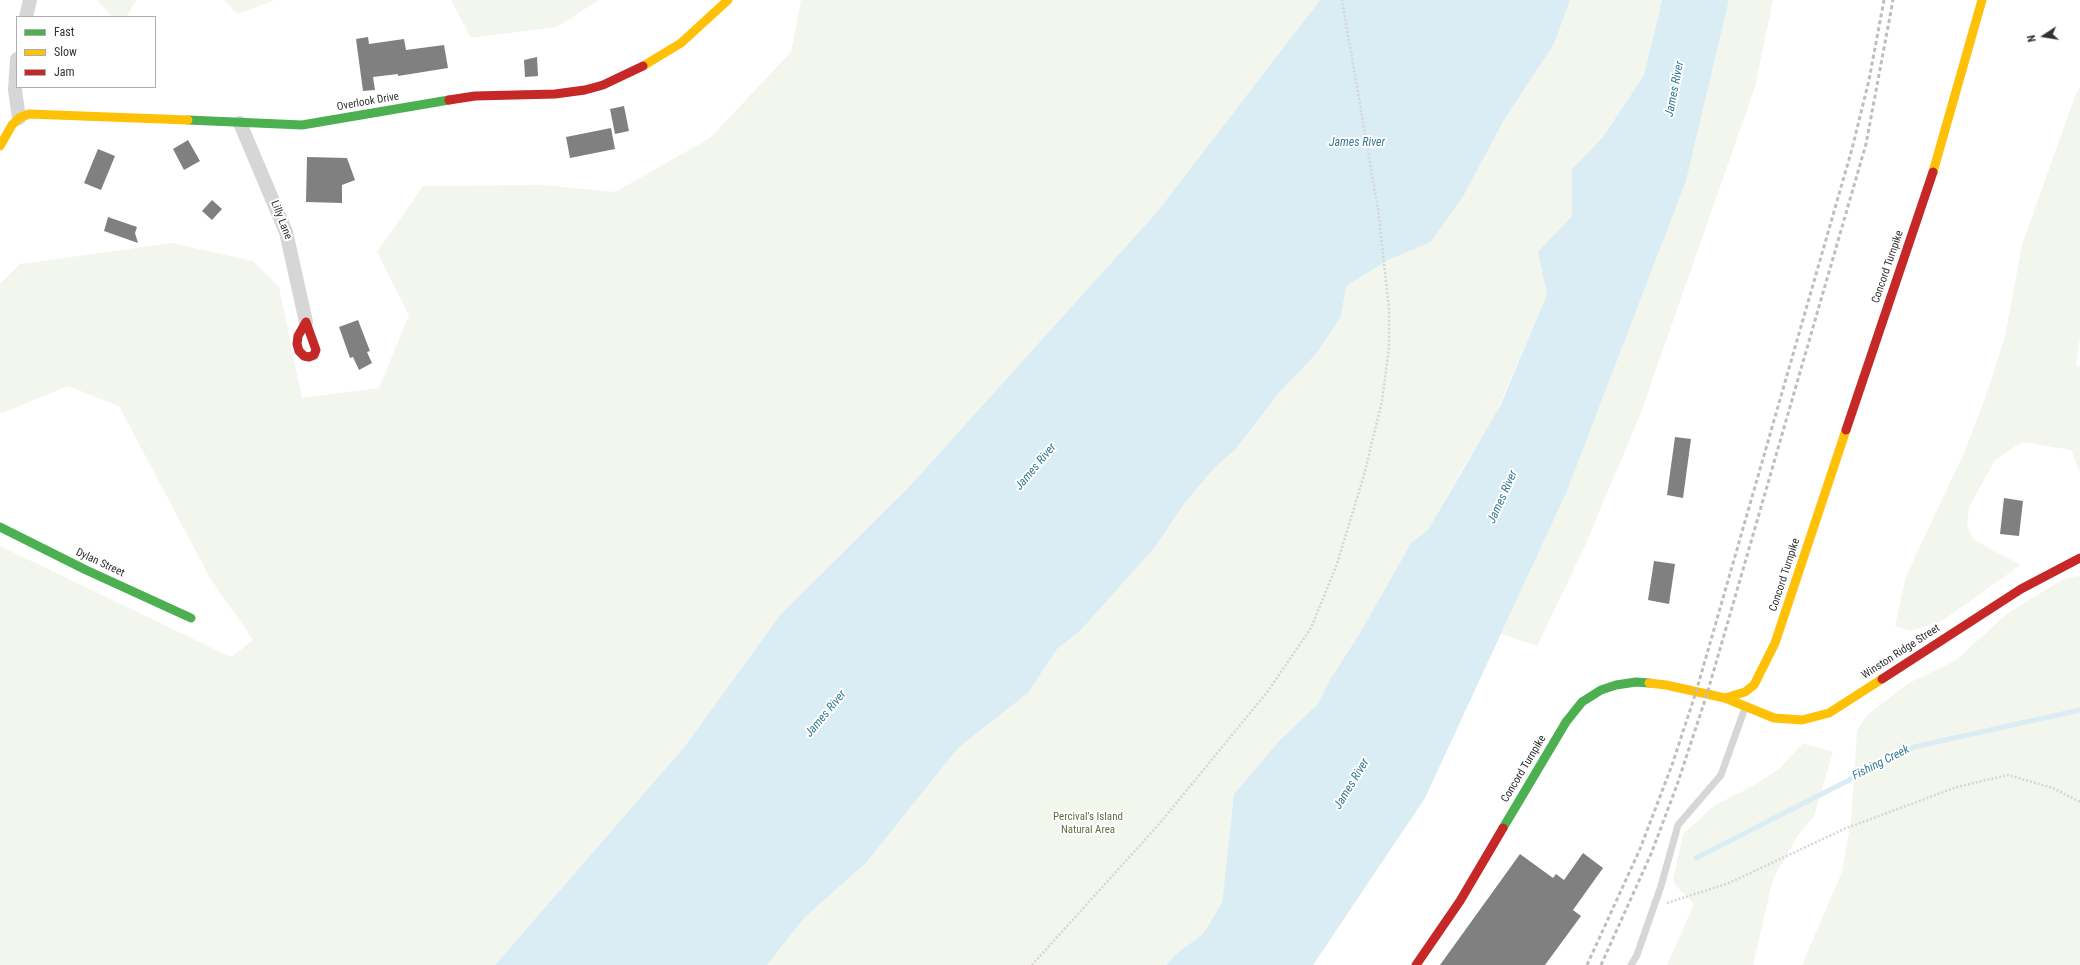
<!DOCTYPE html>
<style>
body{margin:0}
#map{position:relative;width:2080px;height:965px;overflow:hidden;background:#fff;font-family:"Roboto Condensed",sans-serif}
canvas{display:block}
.legend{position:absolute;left:16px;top:16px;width:140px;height:72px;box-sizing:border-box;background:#fff;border:1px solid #adadad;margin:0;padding:5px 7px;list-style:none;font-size:12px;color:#323232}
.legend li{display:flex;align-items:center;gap:8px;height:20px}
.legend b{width:20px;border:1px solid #adadad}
.north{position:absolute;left:2024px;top:16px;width:40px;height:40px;-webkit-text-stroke:3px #fff;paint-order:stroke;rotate:258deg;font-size:11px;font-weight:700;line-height:16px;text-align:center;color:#323232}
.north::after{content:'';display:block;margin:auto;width:14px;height:18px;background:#323232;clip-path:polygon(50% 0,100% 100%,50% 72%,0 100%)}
</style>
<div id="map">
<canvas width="2080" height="965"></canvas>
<ul class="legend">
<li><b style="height:5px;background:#4caf50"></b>Fast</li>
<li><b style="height:5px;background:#ffc107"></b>Slow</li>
<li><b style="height:5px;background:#c62828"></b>Jam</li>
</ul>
<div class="north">N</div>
</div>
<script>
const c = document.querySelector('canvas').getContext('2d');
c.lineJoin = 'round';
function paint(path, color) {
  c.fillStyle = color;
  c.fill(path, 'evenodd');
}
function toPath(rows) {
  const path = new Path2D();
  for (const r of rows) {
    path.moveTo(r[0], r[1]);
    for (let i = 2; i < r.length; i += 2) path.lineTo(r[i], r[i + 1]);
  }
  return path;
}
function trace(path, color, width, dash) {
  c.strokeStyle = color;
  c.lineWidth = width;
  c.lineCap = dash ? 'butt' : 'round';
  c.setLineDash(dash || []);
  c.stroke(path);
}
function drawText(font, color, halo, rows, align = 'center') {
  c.font = font + ' "Roboto Condensed",sans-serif';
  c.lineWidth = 4;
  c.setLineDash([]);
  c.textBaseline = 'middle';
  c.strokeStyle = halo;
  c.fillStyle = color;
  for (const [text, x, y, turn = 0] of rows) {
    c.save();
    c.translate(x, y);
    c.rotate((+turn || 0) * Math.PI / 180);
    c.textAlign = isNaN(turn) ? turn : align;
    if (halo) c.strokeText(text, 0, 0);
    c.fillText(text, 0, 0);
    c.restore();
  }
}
paint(toPath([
 [97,0,137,0,126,17,112,17],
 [224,0,275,0,237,14],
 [451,0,599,0,557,27,471,38],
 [801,0,1320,0,1157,212,908,488,780,615,686,745,495,965,0,965,0,546,231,657,253,640,210,578,119,406,68,386,2,413,0,411,0,284,20,264,172,243,253,261,279,287,302,398,379,388,409,315,377,252,423,186,543,185,615,192,710,138,791,52],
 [1570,0,1662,0,1644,75,1603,137,1572,169,1572,216,1539,252,1547,294,1493,420,1461,471,1428,531,1411,543,1360,633,1329,681,1318,704,1279,741,1234,794,1222,903,1203,934,1177,953,1166,965,767,965,805,917,866,863,958,748,1028,693,1057,649,1080,631,1155,547,1184,504,1214,468,1235,450,1278,394,1316,354,1341,317,1346,286,1388,260,1431,242,1464,195,1504,120,1554,44],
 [1729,0,1773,0,1755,87,1640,415,1584,548,1537,646,1501,634,1567,491,1686,181],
 [2080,87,2080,338,2076,365,2080,367,2080,472,2071,450,2022,442,1995,460,1969,507,1967,526,1974,540,2021,565,1942,621,1911,631,1895,626,1906,576,1965,451,1989,387,2005,336,2022,245,2075,96],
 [2080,576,2080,965,1802,965,1842,872,1851,821,1857,730,1868,714,1909,683,1956,660,2008,613,2065,578],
 [1803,743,1833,752,1814,817,1798,835,1773,879,1753,965,1667,965,1694,904,1678,888,1673,880,1683,834,1715,805,1753,786,1780,768]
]), '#f3f6ed');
paint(toPath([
 [1320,0,1570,0,1554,44,1504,120,1464,195,1431,242,1388,260,1346,286,1341,317,1316,354,1278,394,1235,450,1214,468,1184,504,1155,547,1080,631,1057,649,1028,693,958,748,866,863,805,917,767,965,495,965,686,745,780,615,908,488,1157,212],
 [1662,0,1729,0,1686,181,1567,491,1425,798,1313,965,1166,965,1177,953,1203,934,1222,903,1234,794,1279,741,1318,704,1329,681,1360,633,1411,543,1428,530,1500,406,1547,294,1538,252,1572,216,1572,169,1603,137,1644,75]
]), '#daedf4');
trace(toPath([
 [1696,858,1914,747,2080,710]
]), '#daedf4', 5);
paint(toPath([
 [368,37,369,44,404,39,406,50,444,45,448,68,398,76,398,74,373,77,375,90,363,91,356,39],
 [537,57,538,76,525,77,524,60],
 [624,106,629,131,615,134,610,109],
 [611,128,615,149,570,158,566,137],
 [188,140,200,161,184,170,173,149],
 [98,149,115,156,101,190,84,183],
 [307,157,347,158,355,180,342,185,342,203,306,202],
 [212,200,222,209,212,220,202,211],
 [108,217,137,227,135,233,138,243,104,231],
 [358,320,370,351,367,352,372,363,359,370,353,357,350,358,339,327],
 [1675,437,1691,439,1683,498,1667,495],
 [2004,498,2023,501,2019,536,2000,534],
 [1654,561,1675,564,1669,604,1648,600],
 [1583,853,1603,868,1573,910,1581,916,1545,965,1440,965,1520,854,1553,878,1556,874,1564,880]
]), '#808080');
trace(toPath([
 [1667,903,1729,883,1844,829,1957,787,2008,775,2053,788,2080,802],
 [1032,965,1160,823,1268,691,1311,628,1337,564,1364,475,1382,401,1389,348,1389,309,1378,209,1342,0]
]), '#d6d6d6', 2.5, [2, 2]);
trace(toPath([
 [1631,965,1637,955,1661,886,1678,825,1721,775,1745,708]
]), '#d6d6d6', 7);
trace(toPath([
 [26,17,30,0],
 [17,59,15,90,19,118],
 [240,123,286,232,306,322]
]), '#d6d6d6', 14);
trace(toPath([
 [188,120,302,125,449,100],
 [0,527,86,570,191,618],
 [1503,828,1566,722,1582,702,1601,690,1616,685,1636,682,1649,683]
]), '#4caf50', 9);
trace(toPath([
 [643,66,681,43,728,0],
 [0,146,12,125,19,118,29,114,188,120],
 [1933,172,1982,0],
 [1649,683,1666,685,1725,698,1774,718,1802,720,1829,713,1882,679],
 [1725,698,1745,692,1754,685,1775,643,1846,430]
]), '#ffc107', 9);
trace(toPath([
 [449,100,475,96,555,94,585,90,603,85,643,66],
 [306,322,316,350,314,355,309,357,304,356,299,351,297,344,298,336,306,322],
 [1846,430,1933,172],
 [1882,679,2021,589,2080,558],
 [1416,965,1460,901,1503,828]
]), '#c62828', 9);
trace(toPath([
 [1587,965,1640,849,1672,765,1696,692,1852,149,1869,80,1884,0],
 [1601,965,1651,854,1677,785,1707,694,1866,144,1893,0]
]), '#bebebe', 3, [4, 3]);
drawText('11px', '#323232', '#fff', [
 ["Overlook Drive",368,102,-10],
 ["Lilly Lane",281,220,69],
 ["Concord Turnpike",1888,267,-71],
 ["Dylan Street",100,563,25],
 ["Concord Turnpike",1785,575,-72],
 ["Winston Ridge Street",1901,652,-33],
 ["Concord Turnpike",1524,769,-59]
]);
drawText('11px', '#5a723a', '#fff', [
 ["Percival's Island",1088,817],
 ["Natural Area",1088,830]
]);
drawText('italic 12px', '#347a96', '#fff', [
 ["James River",1675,89,-79],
 ["James River",1357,143],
 ["James River",1036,467,-50],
 ["James River",1503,497,-66],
 ["James River",826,714,-50],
 ["Fishing Creek",1881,763,-27],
 ["James River",1352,784,-59]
]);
</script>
